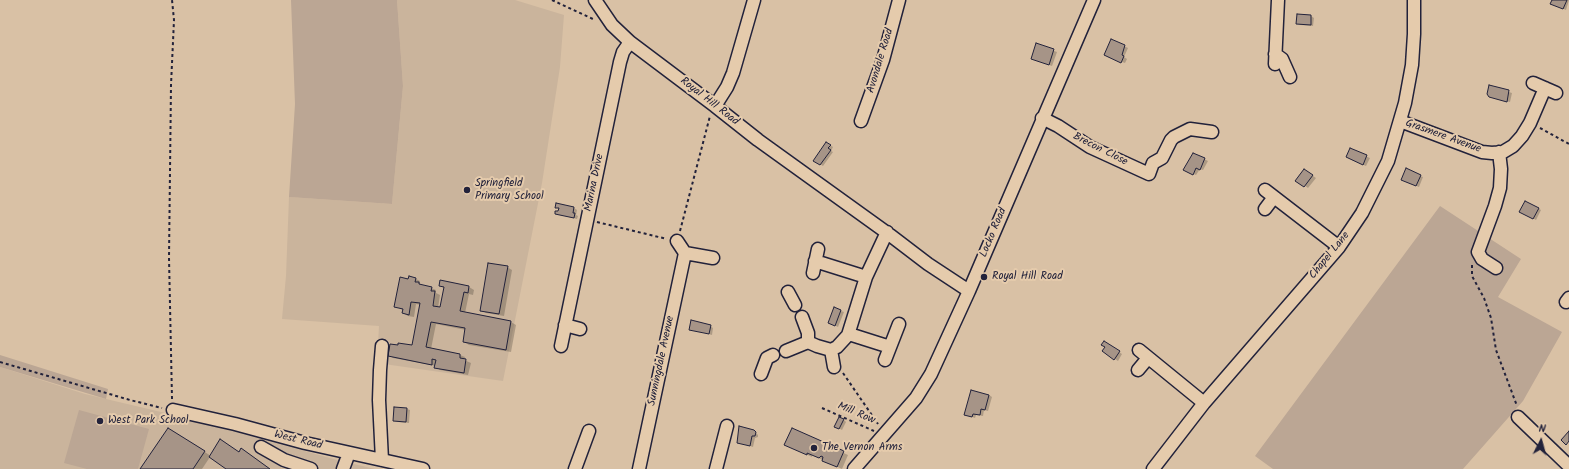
<!DOCTYPE html>
<style>
body{margin:0}
#map{position:relative;width:1569px;height:469px;overflow:hidden;background:#d9c1a5;font-family:Kalam,sans-serif}
canvas{display:block}
.north{position:absolute;left:1521px;top:421px;width:40px;height:40px;-webkit-text-stroke:3px #e5cbac;paint-order:stroke;rotate:6deg;font-size:11px;font-weight:700;line-height:16px;text-align:center;color:#22223b}
.north::after{content:'';display:block;margin:auto;width:14px;height:18px;background:#22223b;clip-path:polygon(50% 0,100% 100%,50% 72%,0 100%)}
</style>
<div id="map">
<canvas width="1569" height="469"></canvas>
<div class="north">N</div>
</div>
<script>
const c = document.querySelector('canvas').getContext('2d');
c.lineJoin = 'round';
function paint(path, color) {
  c.fillStyle = color;
  c.fill(path, 'evenodd');
}
function toPath(rows) {
  const path = new Path2D();
  for (const r of rows) {
    path.moveTo(r[0], r[1]);
    for (let i = 2; i < r.length; i += 2) path.lineTo(r[i], r[i + 1]);
  }
  return path;
}
function trace(path, color, width, dash) {
  c.strokeStyle = color;
  c.lineWidth = width;
  c.lineCap = dash ? 'butt' : 'round';
  c.setLineDash(dash || []);
  c.stroke(path);
}
function drawText(font, color, halo, rows, align = 'center') {
  c.font = font + ' Kalam,sans-serif';
  c.lineWidth = 4;
  c.setLineDash([]);
  c.textBaseline = 'middle';
  c.strokeStyle = halo;
  c.fillStyle = color;
  for (const [text, x, y, turn = 0] of rows) {
    c.save();
    c.translate(x, y);
    c.rotate((+turn || 0) * Math.PI / 180);
    c.textAlign = isNaN(turn) ? turn : align;
    if (halo) c.strokeText(text, 0, 0);
    c.fillText(text, 0, 0);
    c.restore();
  }
}
paint(toPath([
 [397,0,515,0,564,15,560,67,542,183,503,381,377,363,379,326,282,319,286,276,289,197,392,204,403,86],
 [0,367,85,394,178,416,337,460,375,469,0,469]
]), '#cab49c');
paint(toPath([
 [291,0,397,0,403,86,392,204,289,197,295,104],
 [1440,206,1521,259,1498,297,1562,332,1523,401,1463,469,1273,469,1255,456],
 [0,355,108,389,106,399,0,367],
 [79,410,149,429,138,469,87,469,64,463]
]), '#bba694');
paint(toPath([
 [1553,0,1569,0,1566,10,1555,5],
 [1298,15,1311,16,1314,18,1313,26,1300,25,1297,23],
 [1111,40,1128,48,1124,57,1127,59,1125,63,1108,57],
 [1037,45,1057,52,1052,66,1035,60],
 [1489,86,1512,93,1510,102,1489,96],
 [827,143,833,147,831,151,833,152,823,166,815,161],
 [1350,150,1370,158,1366,166,1352,160],
 [1194,154,1208,161,1203,170,1200,169,1196,175,1184,169],
 [1307,172,1316,178,1308,188,1297,180],
 [1420,176,1423,177,1419,187,1405,181],
 [1526,202,1541,210,1536,220,1520,211],
 [557,207,574,208,577,210,576,215,578,216,577,219,556,214,559,213,559,209],
 [507,267,512,270,504,316,486,313,481,310],
 [416,279,420,281,420,284,424,286,431,288,436,290,436,293,440,295,438,308,441,308,445,288,440,286,441,282,469,287,474,290,473,295,469,294,465,313,511,322,516,325,511,352,469,345,464,342,466,330,436,324,431,349,460,355,465,357,464,360,471,363,468,375,440,370,436,366,393,358,389,355,413,346,421,305,416,304,414,317,408,316,403,313,403,310,395,306,409,280],
 [841,311,844,312,838,327,832,324],
 [710,326,713,328,712,335,691,329],
 [1104,342,1122,354,1118,361,1103,351,1106,347],
 [989,395,992,397,988,411,984,410,983,416,976,415,975,418,966,415],
 [407,409,410,410,409,423,398,422,394,420],
 [844,420,846,422,842,430,835,426],
 [792,429,848,455,842,469,812,455,812,457,790,447],
 [754,431,758,435,758,437,755,438,753,447,738,442],
 [175,433,211,456,240,453,270,469,228,469,210,457,202,469,142,469]
]), '#0003');
const building = toPath([
 [1552,0,1567,0,1563,9,1550,4,1552,0],
 [1297,14,1311,15,1311,25,1296,24,1297,14],
 [1111,39,1125,45,1122,55,1124,56,1121,63,1104,55,1111,39],
 [1036,43,1054,49,1049,65,1031,59,1036,43],
 [1489,85,1509,90,1507,102,1489,97,1487,94,1489,85],
 [826,142,831,145,828,148,831,150,820,165,813,161,826,142],
 [1350,148,1367,155,1363,165,1346,157,1350,148],
 [1193,153,1205,158,1200,170,1196,168,1193,175,1183,170,1193,153],
 [1406,168,1421,175,1416,186,1401,180,1406,168],
 [1304,169,1313,175,1304,187,1295,181,1304,169],
 [1525,201,1539,208,1533,219,1519,212,1525,201],
 [556,203,574,207,573,213,575,213,574,218,555,214,555,211,558,211,559,208,555,208,556,203],
 [488,263,508,266,499,314,480,311,488,263],
 [409,276,416,278,415,282,419,282,419,284,432,287,431,291,435,291,433,306,440,307,444,287,439,286,440,280,469,286,468,293,464,292,460,311,511,321,506,350,463,342,465,328,431,322,426,347,460,354,460,358,466,359,464,373,434,368,436,360,432,359,432,365,388,356,390,344,398,345,398,343,412,345,420,303,411,302,409,315,402,313,403,309,394,307,400,277,408,279,409,276],
 [834,307,841,310,835,326,828,323,834,307],
 [691,320,711,325,709,334,689,330,691,320],
 [1104,341,1120,351,1114,360,1102,351,1105,347,1101,345,1104,341],
 [971,390,989,395,985,410,981,409,980,415,973,414,972,417,964,415,971,390],
 [394,407,407,408,406,422,393,421,394,407],
 [839,417,844,419,839,429,834,427,839,417],
 [739,426,754,430,756,432,755,436,752,436,750,446,737,443,739,426],
 [168,428,205,451,193,469,140,469,168,428],
 [792,428,844,451,837,467,822,461,823,457,821,456,819,458,807,453,807,455,784,445,792,428],
 [1569,431,1569,441,1566,445,1561,440,1569,431],
 [220,439,239,452,241,448,270,469,226,469,209,457,220,439]
]);
paint(building, '#a69487');
trace(building, '#22223b', 1);
const minor = toPath([
 [595,0,612,25,630,42,715,106,758,140,890,235,928,264,969,291],
 [1275,54,1282,59,1290,77],
 [1275,64,1278,0],
 [1533,83,1556,93],
 [715,106,727,87,733,73,754,0],
 [1042,118,1058,126,1090,147,1149,174,1153,163,1162,158,1171,140,1174,137,1190,129,1212,132],
 [861,121,883,60,899,0],
 [1400,121,1482,152,1492,153,1503,152,1513,146,1522,136,1530,123,1545,88],
 [1265,190,1339,247],
 [1265,209,1274,197],
 [677,241,685,253],
 [815,261,866,277],
 [1496,268,1482,259,1478,252,1495,206,1500,188,1501,169,1499,152],
 [813,273,818,249],
 [788,292,795,305],
 [1566,302,1569,298],
 [802,317,808,333,808,342],
 [565,325,580,329],
 [849,334,890,347],
 [808,342,817,346,831,350,837,347,848,335,866,277,887,232],
 [382,346,380,370,379,400,382,460],
 [561,346,620,62,623,52,630,42],
 [831,350,834,367],
 [1139,350,1204,403],
 [786,351,808,342],
 [885,360,899,324],
 [1138,370,1148,358],
 [761,374,767,358,773,355],
 [173,410,235,424,305,443,423,469],
 [1518,417,1569,466],
 [261,447,284,460,311,469],
 [343,469,349,453],
 [575,469,589,431],
 [639,469,685,253,713,258],
 [716,469,727,426],
 [854,469,916,398,931,374,969,291,1094,0],
 [1153,469,1204,403,1339,247,1362,213,1388,161,1405,103,1412,65,1414,34,1414,0]
]);
trace(minor, '#22223b', 15);
trace(toPath([
 [552,0,595,20],
 [1540,128,1569,144],
 [597,222,667,239],
 [680,231,710,116],
 [1472,265,1472,276,1484,298,1491,318,1496,350,1517,406],
 [0,362,130,400,162,408],
 [843,373,878,424],
 [172,399,169,258,171,85,174,20,172,0],
 [822,408,874,431]
]), '#22223b', 2, [3, 3]);
trace(minor, '#e5cbac', 12);
for (const [x, y, r, color] of [
 [467,190,4,"#22223b"],
 [984,277,4,"#22223b"],
 [100,421,4,"#22223b"],
 [814,448,4,"#22223b"]
]) {
  const dot = new Path2D();
  dot.arc(x, y, r, 0, 2 * Math.PI);
  c.fillStyle = color;
  c.fill(dot);
  trace(dot, '#e5cbac', 1.5);
}
drawText('11px', '#22223b', '#e5cbac', [
 ["Avondale Road",881,61,-73],
 ["Royal Hill Road",709,102,38],
 ["Grasmere Avenue",1443,137,20],
 ["Brecon Close",1100,150,27],
 ["Marina Drive",595,183,-78],
 ["Locko Road",994,233,-67],
 ["Chapel Lane",1330,256,-51],
 ["Sunningdale Avenue",662,361,-78],
 ["Mill Row",856,414,23],
 ["West Road",298,441,14]
]);
drawText('11px', '#22223b', '#e5cbac', [
 ["Springfield",475,184],
 ["Primary School",475,197],
 ["Royal Hill Road",992,277],
 ["West Park School",108,421],
 ["The Vernon Arms",822,448]
], 'left');
</script>
